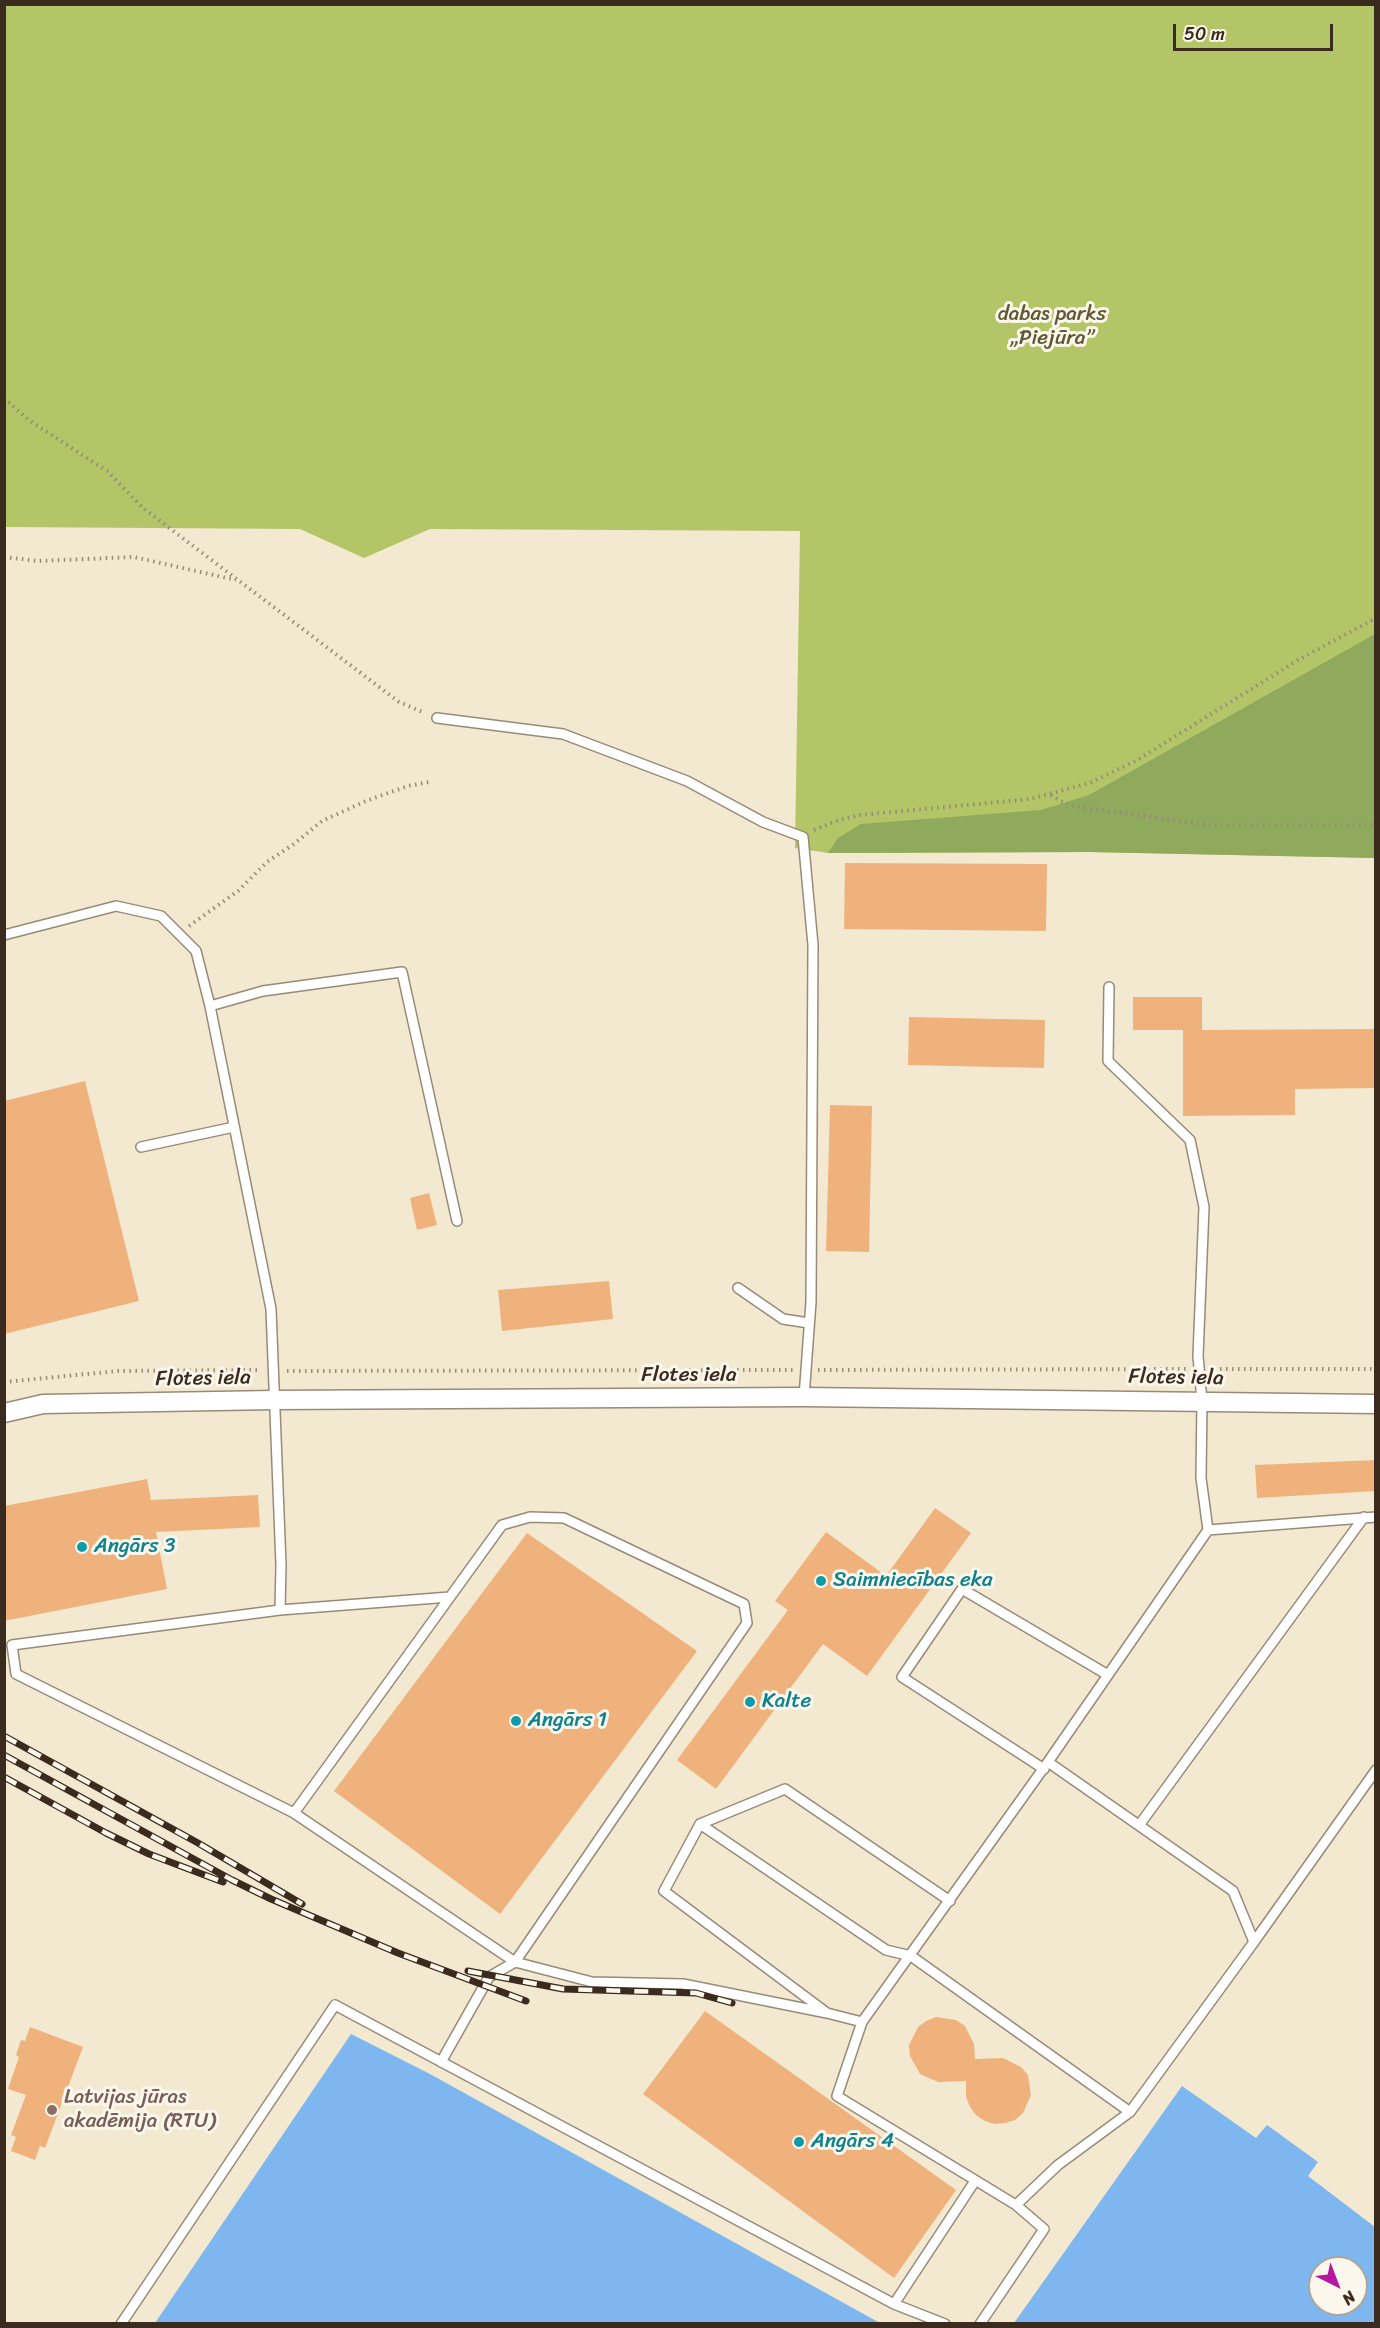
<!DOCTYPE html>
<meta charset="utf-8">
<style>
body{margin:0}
#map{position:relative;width:1380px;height:2328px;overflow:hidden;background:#f3e9d1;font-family:Sriracha,sans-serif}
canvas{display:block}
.frame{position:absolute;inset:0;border:6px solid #3b2a1e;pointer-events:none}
.north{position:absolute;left:1308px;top:2256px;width:60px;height:60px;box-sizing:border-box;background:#fbf7ec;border:2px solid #aea59a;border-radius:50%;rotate:138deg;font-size:16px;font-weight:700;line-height:24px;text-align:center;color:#3b2a1e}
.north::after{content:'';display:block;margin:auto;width:21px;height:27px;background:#b5179e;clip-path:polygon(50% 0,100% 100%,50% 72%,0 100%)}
.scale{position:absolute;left:1173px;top:24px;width:160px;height:27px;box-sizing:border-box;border:3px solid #3b2a1e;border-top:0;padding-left:8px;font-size:18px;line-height:21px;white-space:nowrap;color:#3b2a1e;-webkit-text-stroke:4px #fbf7ec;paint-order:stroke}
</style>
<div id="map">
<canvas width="1380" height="2328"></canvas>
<div class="frame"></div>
<div class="north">N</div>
<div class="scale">50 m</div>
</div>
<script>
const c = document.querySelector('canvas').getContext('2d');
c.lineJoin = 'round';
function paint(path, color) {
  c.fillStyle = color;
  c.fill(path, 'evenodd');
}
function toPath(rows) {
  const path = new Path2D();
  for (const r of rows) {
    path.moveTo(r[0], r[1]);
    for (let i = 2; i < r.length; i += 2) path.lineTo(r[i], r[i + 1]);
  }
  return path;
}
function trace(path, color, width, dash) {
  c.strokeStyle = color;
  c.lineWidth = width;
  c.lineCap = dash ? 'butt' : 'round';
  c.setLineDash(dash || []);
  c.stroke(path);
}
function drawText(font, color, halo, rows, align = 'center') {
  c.font = font + ' Sriracha,sans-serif';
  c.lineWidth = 6;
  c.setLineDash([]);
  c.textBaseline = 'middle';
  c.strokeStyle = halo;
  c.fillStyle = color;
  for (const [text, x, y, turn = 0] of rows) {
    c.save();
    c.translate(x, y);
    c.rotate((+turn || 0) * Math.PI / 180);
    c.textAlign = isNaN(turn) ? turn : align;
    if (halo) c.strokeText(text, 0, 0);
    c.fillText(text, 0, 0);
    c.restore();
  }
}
paint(toPath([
 [5,5,1375,5,1375,858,1090,852,828,853,795,848,800,531,430,529,364,558,300,529,5,527]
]), '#b4c568');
paint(toPath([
 [1375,634,1375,858,1090,852,828,853,838,838,861,824,1041,810,1089,795]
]), '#8faa5c');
paint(toPath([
 [351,2034,430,2074,880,2323,155,2323],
 [1182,2086,1256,2138,1267,2125,1318,2162,1308,2176,1375,2227,1375,2323,1014,2323],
 [1320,2268,1356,2268,1356,2304,1320,2304]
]), '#7eb7ef');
paint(toPath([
 [845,863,1047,864,1046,931,844,929],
 [1133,997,1202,997,1202,1030,1376,1029,1376,1088,1295,1089,1295,1115,1183,1116,1183,1030,1133,1030],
 [909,1017,1045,1020,1044,1068,908,1065],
 [85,1081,139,1301,4,1334,4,1101],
 [830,1105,872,1106,869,1252,826,1251],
 [429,1193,437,1225,417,1230,410,1198],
 [609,1281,613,1319,502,1331,498,1290],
 [1376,1460,1376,1491,1257,1498,1255,1465],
 [147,1479,151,1500,258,1495,260,1527,156,1532,167,1589,4,1621,4,1506],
 [935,1508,971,1533,867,1676,823,1644,716,1789,677,1760,788,1610,775,1601,826,1532,886,1576],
 [527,1533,697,1651,500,1914,334,1791],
 [705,2011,956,2190,894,2278,643,2094],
 [936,2017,956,2020,965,2026,974,2044,975,2059,1003,2058,1021,2067,1028,2075,1031,2095,1023,2113,1015,2120,1005,2123,995,2124,985,2121,976,2115,970,2107,966,2097,966,2081,938,2082,920,2074,910,2056,909,2045,918,2027,926,2021],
 [30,2027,83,2047,45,2148,40,2146,35,2160,11,2151,16,2137,11,2135,26,2095,8,2089,19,2057,16,2055,21,2040,25,2041]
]), '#f0b27c');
const service = toPath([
 [437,718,563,734,687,781,763,822,803,837,813,945,811,1302,804,1397],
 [4,935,116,906,161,916,196,951,210,1006,271,1309,281,1565,280,1610,12,1645,16,1674,294,1813],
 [210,1006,263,991,402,972,457,1221],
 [141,1147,234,1127],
 [738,1288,783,1319,809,1323],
 [1208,1530,1376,1517],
 [280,1610,450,1597],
 [1048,1762,862,2022,837,2096,1016,2205,1058,2165,1130,2112,1254,1942,1233,1891,1048,1762,1208,1530,1201,1478,1202,1401,1198,1356,1204,1207,1190,1140,1108,1061,1109,987],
 [1044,1769,902,1677,962,1589,1108,1675],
 [700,1824,886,1950,911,1956,1130,2112],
 [1140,1824,1364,1517],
 [1254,1942,1376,1770],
 [862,2022,827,2013,664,1891,700,1824,785,1789,950,1901],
 [441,2062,489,1977,515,1962,747,1623,744,1604,564,1518,530,1517,502,1525,294,1813,515,1962,592,1982,683,1984,827,2013],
 [121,2324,335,2005,894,2304],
 [945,2324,894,2304,975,2181],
 [980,2324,1044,2229,1016,2205]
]);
const minor = toPath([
 [4,1413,43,1404,274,1400,804,1397,1376,1404]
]);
trace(service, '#978a78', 12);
trace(minor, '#978a78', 21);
trace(toPath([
 [4,398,30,421,107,471,143,508,399,702,425,713],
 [4,557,38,561,134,557,236,580],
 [1051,795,1064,803,1080,807,1208,825,1376,825],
 [814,830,839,820,860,815,1030,799,1090,783,1139,759,1298,660,1376,618],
 [189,926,238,891,267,862,294,844,322,821,366,801,408,786,429,782],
 [1214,1369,1376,1369],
 [818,1370,1186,1369],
 [287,1371,793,1370],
 [4,1382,118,1371,259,1370]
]), '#978a78', 4, [1.5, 4.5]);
trace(service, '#fff', 9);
trace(minor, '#fff', 18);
const rail = toPath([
 [4,1736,198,1843,302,1904],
 [4,1755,232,1880,271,1899,398,1953,526,2001],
 [4,1777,106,1833,149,1854,223,1882],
 [468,1971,563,1989,696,1993,732,2003]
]);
trace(rail, '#3b2a1e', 7);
trace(rail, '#fbf7ec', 4.5, [14]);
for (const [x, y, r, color] of [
 [82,1547,6,"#0f9aa8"],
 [821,1581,6,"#0f9aa8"],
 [750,1702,6,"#0f9aa8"],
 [516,1721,6,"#0f9aa8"],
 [52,2110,6,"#8d6e63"],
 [799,2142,6,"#0f9aa8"]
]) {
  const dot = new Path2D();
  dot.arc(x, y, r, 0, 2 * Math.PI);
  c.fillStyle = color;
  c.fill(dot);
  trace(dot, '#fbf7ec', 2);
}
drawText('21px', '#5f5834', '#fbf7ec', [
 ["dabas parks",1052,315],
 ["„Piejūra”",1052,339]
]);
drawText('21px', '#3b2a1e', '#fbf7ec', [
 ["Flotes iela",689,1376],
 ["Flotes iela",1176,1378,1],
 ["Flotes iela",203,1379,-1]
]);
drawText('21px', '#0d838f', '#fbf7ec', [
 ["Angārs 3",94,1547],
 ["Saimniecības eka",833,1581],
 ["Kalte",762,1702],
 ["Angārs 1",528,1721],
 ["Angārs 4",811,2142]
], 'left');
drawText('21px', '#785e54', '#fbf7ec', [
 ["Latvijas jūras",64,2098],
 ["akadēmija (RTU)",64,2122]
], 'left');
</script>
